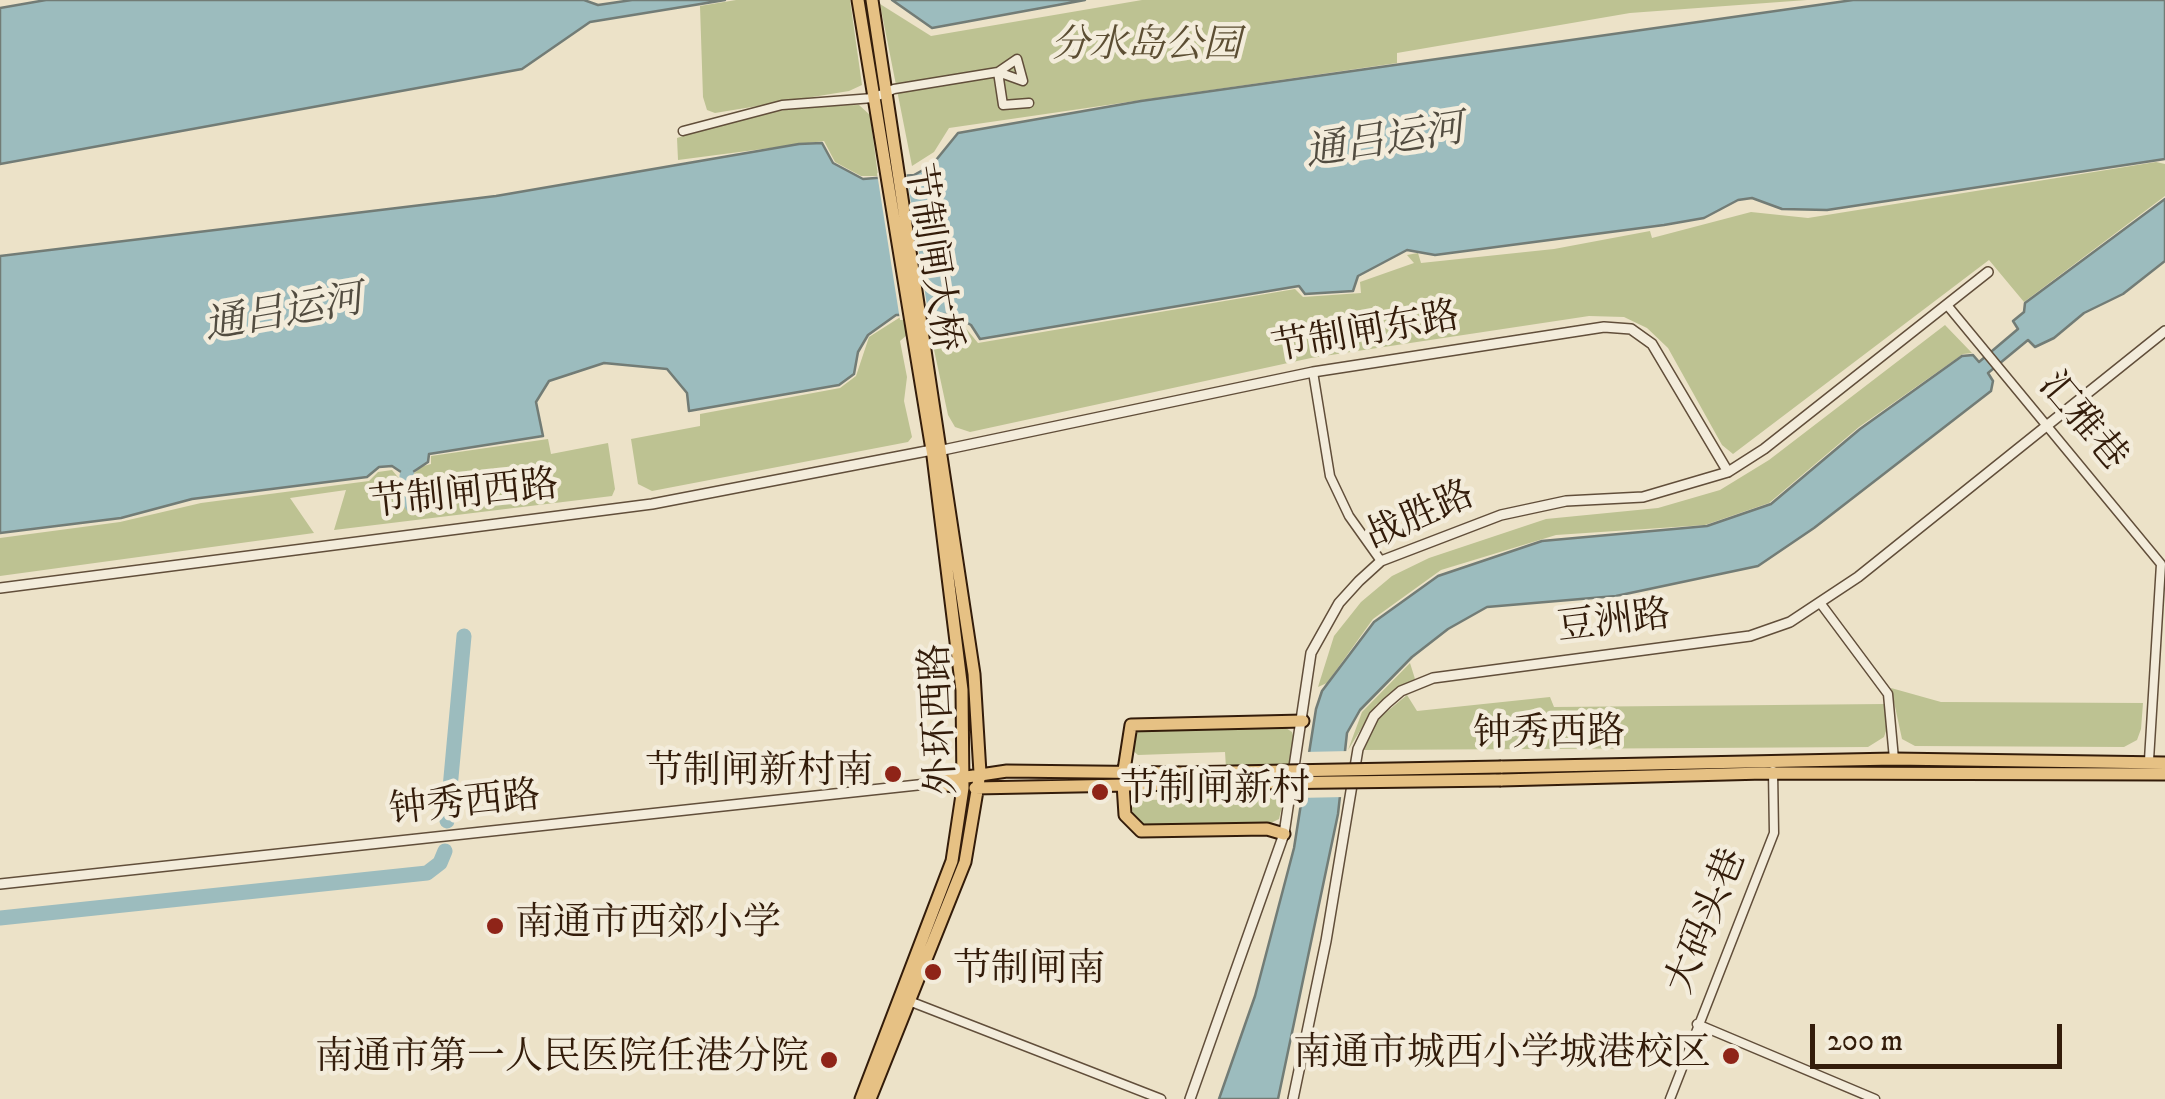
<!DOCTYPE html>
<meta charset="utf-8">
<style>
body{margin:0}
#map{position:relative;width:2165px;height:1099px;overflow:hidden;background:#ece2c8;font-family:"IM FELL DW Pica",serif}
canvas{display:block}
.scale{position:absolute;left:1810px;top:1024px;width:252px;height:45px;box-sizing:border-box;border:5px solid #331c0a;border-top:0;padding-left:12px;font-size:30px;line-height:35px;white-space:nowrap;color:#331c0a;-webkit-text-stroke:8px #f3ecdb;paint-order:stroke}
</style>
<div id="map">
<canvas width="2165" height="1099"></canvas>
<div class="scale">200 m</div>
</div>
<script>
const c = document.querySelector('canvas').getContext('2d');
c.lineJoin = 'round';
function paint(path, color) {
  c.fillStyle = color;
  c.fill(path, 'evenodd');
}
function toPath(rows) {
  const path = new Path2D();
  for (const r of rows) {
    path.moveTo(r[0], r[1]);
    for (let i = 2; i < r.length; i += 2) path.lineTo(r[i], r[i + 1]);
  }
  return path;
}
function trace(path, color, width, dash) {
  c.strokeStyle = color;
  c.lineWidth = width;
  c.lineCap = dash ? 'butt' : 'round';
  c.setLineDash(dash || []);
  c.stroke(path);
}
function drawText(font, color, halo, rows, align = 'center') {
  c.font = font + ' "IM FELL DW Pica","Noto Serif SC",serif';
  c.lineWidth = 9;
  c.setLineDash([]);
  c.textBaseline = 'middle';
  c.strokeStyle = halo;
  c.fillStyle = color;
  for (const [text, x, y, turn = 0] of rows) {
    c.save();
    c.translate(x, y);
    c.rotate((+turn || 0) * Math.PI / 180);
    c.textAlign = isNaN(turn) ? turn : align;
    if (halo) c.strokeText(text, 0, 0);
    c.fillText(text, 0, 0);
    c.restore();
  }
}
paint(toPath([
 [736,0,850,0,862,85,849,91,715,113,707,110,703,97,700,6],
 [1142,0,1807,0,1630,13,1397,53,1397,63,949,128,934,152,912,166,880,4,931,36],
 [859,105,870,115,878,176,861,176,835,162,824,141,678,160,677,138,740,117,811,106],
 [2156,162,2165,164,2165,196,2024,302,1989,260,1733,454,1722,445,1668,348,1647,328,1624,317,1589,316,1311,358,970,432,955,427,948,415,927,317,959,320,978,343,1295,289,1303,297,1361,293,1360,282,1414,263,1407,255,1418,253,1421,263,1554,249,1650,231,1652,238,1751,212,1808,218],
 [902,316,907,335,900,341,907,377,904,401,912,437,908,442,652,491,638,484,631,439,700,426,700,414,840,388,856,376,869,337],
 [1945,325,1972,353,1963,354,1859,427,1769,503,1705,525,1556,535,1441,570,1373,619,1327,683,1318,687,1334,636,1361,602,1392,576,1429,558,1546,519,1658,508,1720,490,1769,460],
 [548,439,551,454,608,443,615,489,612,496,334,530,346,490,290,498,314,533,0,576,0,538,120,522,201,503,369,481,378,472,392,470,402,482,409,508,414,509,413,475,420,467,431,464,431,456],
 [1410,663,1415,679,1376,705,1348,750,1362,712],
 [1891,688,1941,702,2143,703,2141,729,2137,740,2124,747,1915,746,1902,739],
 [1407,695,1417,711,1550,697,1554,707,1885,704,1887,728,1884,737,1868,747,1363,750,1378,719],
 [1283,726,1292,732,1296,746,1279,819,1271,823,1144,825,1134,819,1132,808,1140,800,1228,799,1225,752,1138,755,1132,750,1131,735,1137,729]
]), '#bdc292');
const water = toPath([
 [46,0,584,0,598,5,632,0,725,0,590,22,522,69,0,164,0,8,46,0],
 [892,0,1085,0,932,28,892,0],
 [1853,0,2165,0,2165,159,1827,210,1782,209,1752,198,1738,200,1704,218,1664,225,1435,255,1407,250,1358,276,1353,291,1305,294,1299,286,980,339,971,325,951,314,896,315,868,335,858,352,854,374,839,385,689,411,687,393,667,369,604,363,549,381,536,402,543,436,429,454,428,462,407,476,392,466,379,467,367,477,192,499,121,518,0,533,0,256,496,196,799,144,822,143,833,163,863,179,914,175,932,165,958,133,1141,101,1853,0],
 [2165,199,2165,261,2123,294,2084,313,2054,338,2035,347,2028,340,1988,373,1993,381,1991,391,1814,528,1758,566,1616,596,1487,607,1448,629,1412,657,1360,710,1347,733,1338,814,1278,1099,1219,1099,1255,996,1294,848,1316,709,1322,691,1374,622,1438,576,1542,541,1707,526,1771,504,1860,429,1962,356,1973,355,1979,362,2018,329,2013,321,2024,312,2025,303,2165,199]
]);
paint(water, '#9cbcbe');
trace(water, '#727c76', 2.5);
paint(toPath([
 [906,171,929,318,900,320,877,173],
 [1350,751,1345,797,1297,798,1304,752]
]), '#ece2c8');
trace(toPath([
 [407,476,412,505],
 [447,821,464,636],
 [0,918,427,873,440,863,445,851]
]), '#9cbcbe', 15);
const minor = toPath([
 [683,131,782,105,873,98,894,89,998,72,1023,81,1017,59,998,72,1003,105,1029,103],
 [1947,305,2161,564,2149,760],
 [1313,372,1330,476,1349,516,1381,561],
 [1821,604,1888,694,1894,759],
 [909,1001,1161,1099],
 [1697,1024,1875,1099],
 [1670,1099,1774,833,1773,771]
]);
const tertiary = toPath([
 [943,450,1313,372,1604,327,1631,329,1652,344,1728,472],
 [0,588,652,504,932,450],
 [0,884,936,783],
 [1190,1099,1284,834,1311,653,1339,603,1359,581,1381,561,1501,515,1566,501,1643,497,1728,472,1764,449,1988,272],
 [1293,1099,1326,941,1358,749,1374,716,1387,703,1401,691,1433,678,1750,636,1790,622,1858,577,2165,331]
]);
const primary = toPath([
 [858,0,933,456,962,690,963,788],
 [1501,767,1894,759,2165,763],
 [1124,770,1131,725,1303,721],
 [1501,780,1764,773,2165,774],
 [940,781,1007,771,1178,773],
 [1123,784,1125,815,1141,831,1267,829,1284,834],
 [975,788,1179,784],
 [861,1099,952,861,963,788,936,783],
 [870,1099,965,862,980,773,974,674,872,0]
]);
trace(minor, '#614e3a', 11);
trace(tertiary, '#614e3a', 12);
trace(primary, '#331c0a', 15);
trace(minor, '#f3ecdb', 8);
trace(tertiary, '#f3ecdb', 9);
trace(primary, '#e6c184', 11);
const primaryBridge = toPath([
 [1178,773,1501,767],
 [1179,784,1501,780]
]);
trace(primaryBridge, '#331c0a', 15, []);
trace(primaryBridge, '#e6c184', 11);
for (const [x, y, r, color] of [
 [893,774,10,"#8f2418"],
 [1100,792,10,"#8f2418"],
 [495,926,10,"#8f2418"],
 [933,972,10,"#8f2418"],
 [1731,1056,10,"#8f2418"],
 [829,1060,10,"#8f2418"]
]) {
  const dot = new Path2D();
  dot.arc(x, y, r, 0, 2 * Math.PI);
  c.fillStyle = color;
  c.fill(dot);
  trace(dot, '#f3ecdb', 4);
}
drawText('italic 38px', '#5c4e33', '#f3ecdb', [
 ["分水岛公园",1146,48]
]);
drawText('38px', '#331c0a', '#f3ecdb', [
 ["节制闸大桥",930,258,81],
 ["节制闸东路",1366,335,-10],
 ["汇雅巷",2081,423,50],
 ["节制闸西路",464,497,-6],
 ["战胜路",1421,518,-24],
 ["豆洲路",1614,624,-7],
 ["外环西路",942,719,-93],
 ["钟秀西路",1549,736,-1],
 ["钟秀西路",465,806,-6],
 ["大码头巷",1709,922,-68]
]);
drawText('38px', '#331c0a', '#f3ecdb', [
 ["节制闸新村南",873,774],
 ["节制闸新村",1120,792,"left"],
 ["南通市西郊小学",515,926,"left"],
 ["节制闸南",953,972,"left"],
 ["南通市城西小学城港校区",1711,1056],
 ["南通市第一人民医院任港分院",809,1060]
], 'right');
drawText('italic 40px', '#524c40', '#f3ecdb', [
 ["通吕运河",1385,144,-9],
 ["通吕运河",284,316,-10]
]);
</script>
